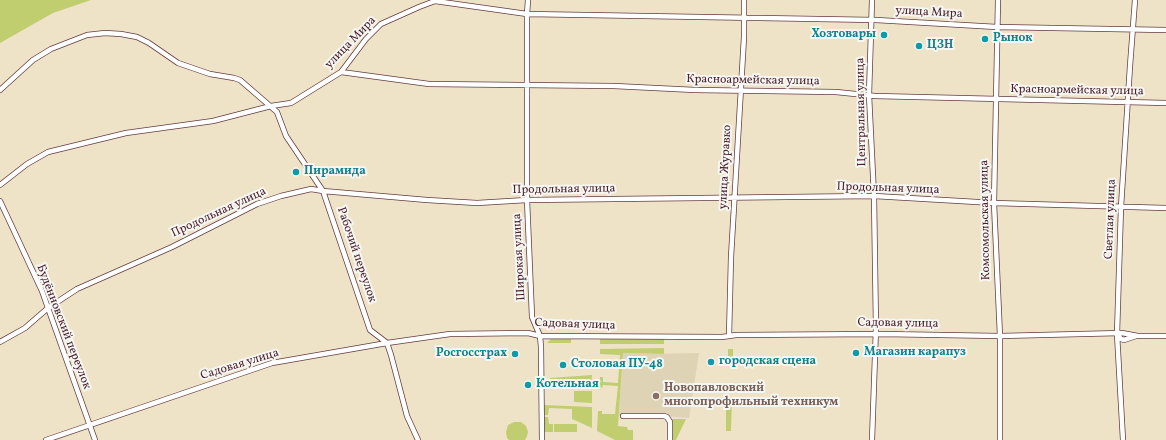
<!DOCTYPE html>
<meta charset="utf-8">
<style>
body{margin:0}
canvas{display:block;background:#eee3c7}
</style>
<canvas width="1166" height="440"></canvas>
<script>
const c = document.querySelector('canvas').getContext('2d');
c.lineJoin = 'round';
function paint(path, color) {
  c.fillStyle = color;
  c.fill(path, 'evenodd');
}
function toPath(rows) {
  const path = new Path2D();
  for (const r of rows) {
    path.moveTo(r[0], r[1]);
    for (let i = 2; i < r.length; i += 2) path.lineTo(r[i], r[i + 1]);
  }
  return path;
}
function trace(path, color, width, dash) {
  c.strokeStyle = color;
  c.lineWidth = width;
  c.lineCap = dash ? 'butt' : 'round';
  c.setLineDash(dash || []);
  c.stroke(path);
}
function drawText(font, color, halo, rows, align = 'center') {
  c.font = font + ' Vollkorn,serif';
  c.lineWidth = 4;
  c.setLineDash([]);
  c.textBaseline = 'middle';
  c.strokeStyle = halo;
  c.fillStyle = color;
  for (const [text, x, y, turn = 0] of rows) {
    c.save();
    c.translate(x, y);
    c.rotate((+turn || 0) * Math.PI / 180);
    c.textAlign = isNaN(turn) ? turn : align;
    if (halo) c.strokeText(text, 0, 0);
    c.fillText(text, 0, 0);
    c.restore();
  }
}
paint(toPath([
 [623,353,653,354,699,353,689,418,664,416,619,416]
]), '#ded3b4');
paint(toPath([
 [0,0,91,0,53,13,0,43],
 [552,338,571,338,571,343,547,343],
 [600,338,664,339,664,344,600,344],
 [664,348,664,354,623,353,618,426,627,427,628,430,633,430,633,440,615,440,597,431,598,411,602,411,602,414,615,414,618,386,603,385,602,388,599,387,600,377,603,377,603,382,618,383,620,355,600,354,600,349],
 [728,349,733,349,733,363,728,363],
 [592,375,591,387,562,387,556,381,550,381,550,378],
 [574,391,592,391,592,403,574,402],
 [726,397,732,397,731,431,726,431],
 [543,405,592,407,592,428,572,419,572,409,549,408,548,415,544,415,543,413],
 [544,417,548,417,549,424,553,424,553,432,544,432,543,418],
 [672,419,686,419,676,440,672,440],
 [514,422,521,422,526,426,528,432,527,436,525,440,509,440,507,438,506,432,508,425],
 [554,424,577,424,577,432,554,432]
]), '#c0ce70');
const minor = toPath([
 [528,0,527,14,527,200,532,317,540,336,541,347,542,440],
 [998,0,994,203,1000,336,1000,440],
 [341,72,429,84,614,86,695,90,836,92,875,96,1166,103],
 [0,90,33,60,51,49,87,35,105,33,121,34,137,37,149,43,178,63,210,74,234,78,240,80,277,112,286,136,323,191,370,330,387,343,391,355,407,416,418,440],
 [0,185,27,164,48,152,126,133,213,121,271,106,291,103,341,72,366,39,381,24,419,7,435,1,527,14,876,20,997,27,1166,30],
 [0,201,42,291,95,440],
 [1117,334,1121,339,1124,340,1136,336],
 [729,336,731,257,744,37,744,0],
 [0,342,25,328,48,308,77,289,172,247,257,204,281,196,311,189,323,191,427,200,477,203,527,200,874,196,994,203,1166,208],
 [623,416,664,416,667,417,670,422,670,440],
 [46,440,272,363,387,343,450,334,528,333,540,336,722,337,736,335,882,334,1000,336,1122,333,1138,336,1166,336],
 [872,440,876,328,874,196,869,95,872,0],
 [1123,440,1117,334,1121,207,1130,66,1135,0]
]);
trace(minor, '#633c42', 6);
trace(minor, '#fff', 4.5);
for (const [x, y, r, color] of [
 [884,35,4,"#0f9aa8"],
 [985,39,4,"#0f9aa8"],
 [919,46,4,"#0f9aa8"],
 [296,172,4,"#0f9aa8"],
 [856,353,4,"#0f9aa8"],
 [515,354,4,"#0f9aa8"],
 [711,362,4,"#0f9aa8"],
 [563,365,4,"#0f9aa8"],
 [528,385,4,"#0f9aa8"],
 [656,396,4,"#8d6e63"]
]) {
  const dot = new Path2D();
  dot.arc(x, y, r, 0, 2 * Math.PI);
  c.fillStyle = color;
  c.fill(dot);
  trace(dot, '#f6f6f2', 1.5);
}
drawText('12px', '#4a1f2b', '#f6f6f2', [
 ["улица Мира",929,13,3],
 ["улица Мира",351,43,-46],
 ["Красноармейская улица",753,81,1],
 ["Красноармейская улица",1077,91,1],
 ["Центральная улица",862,112,-91],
 ["улица Журавко",726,167,-87],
 ["Продольная улица",888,189,2],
 ["Продольная улица",564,190,-1],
 ["Продольная улица",219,213,-25],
 ["Светлая улица",1111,219,-88],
 ["Комсомольская улица",986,220,-91],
 ["Рабочий переулок",356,255,71],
 ["Широкая улица",520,257,-93],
 ["Садовая улица",898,324,1],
 ["Садовая улица",575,325,2],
 ["Будённовский переулок",63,327,69],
 ["Садовая улица",240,365,-17]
]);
drawText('bold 12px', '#0d838f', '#f6f6f2', [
 ["Хозтовары",876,35,"right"],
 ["Рынок",993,39],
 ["ЦЗН",927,46],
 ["Пирамида",304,172],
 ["Магазин карапуз",864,353],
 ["Росгосстрах",507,354,"right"],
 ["городская сцена",719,362],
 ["Столовая ПУ-48",571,365],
 ["Котельная",536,385]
], 'left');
drawText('bold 12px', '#785e54', '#f6f6f2', [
 ["Новопавловский",664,389],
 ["многопрофильный техникум",664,403]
], 'left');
</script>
